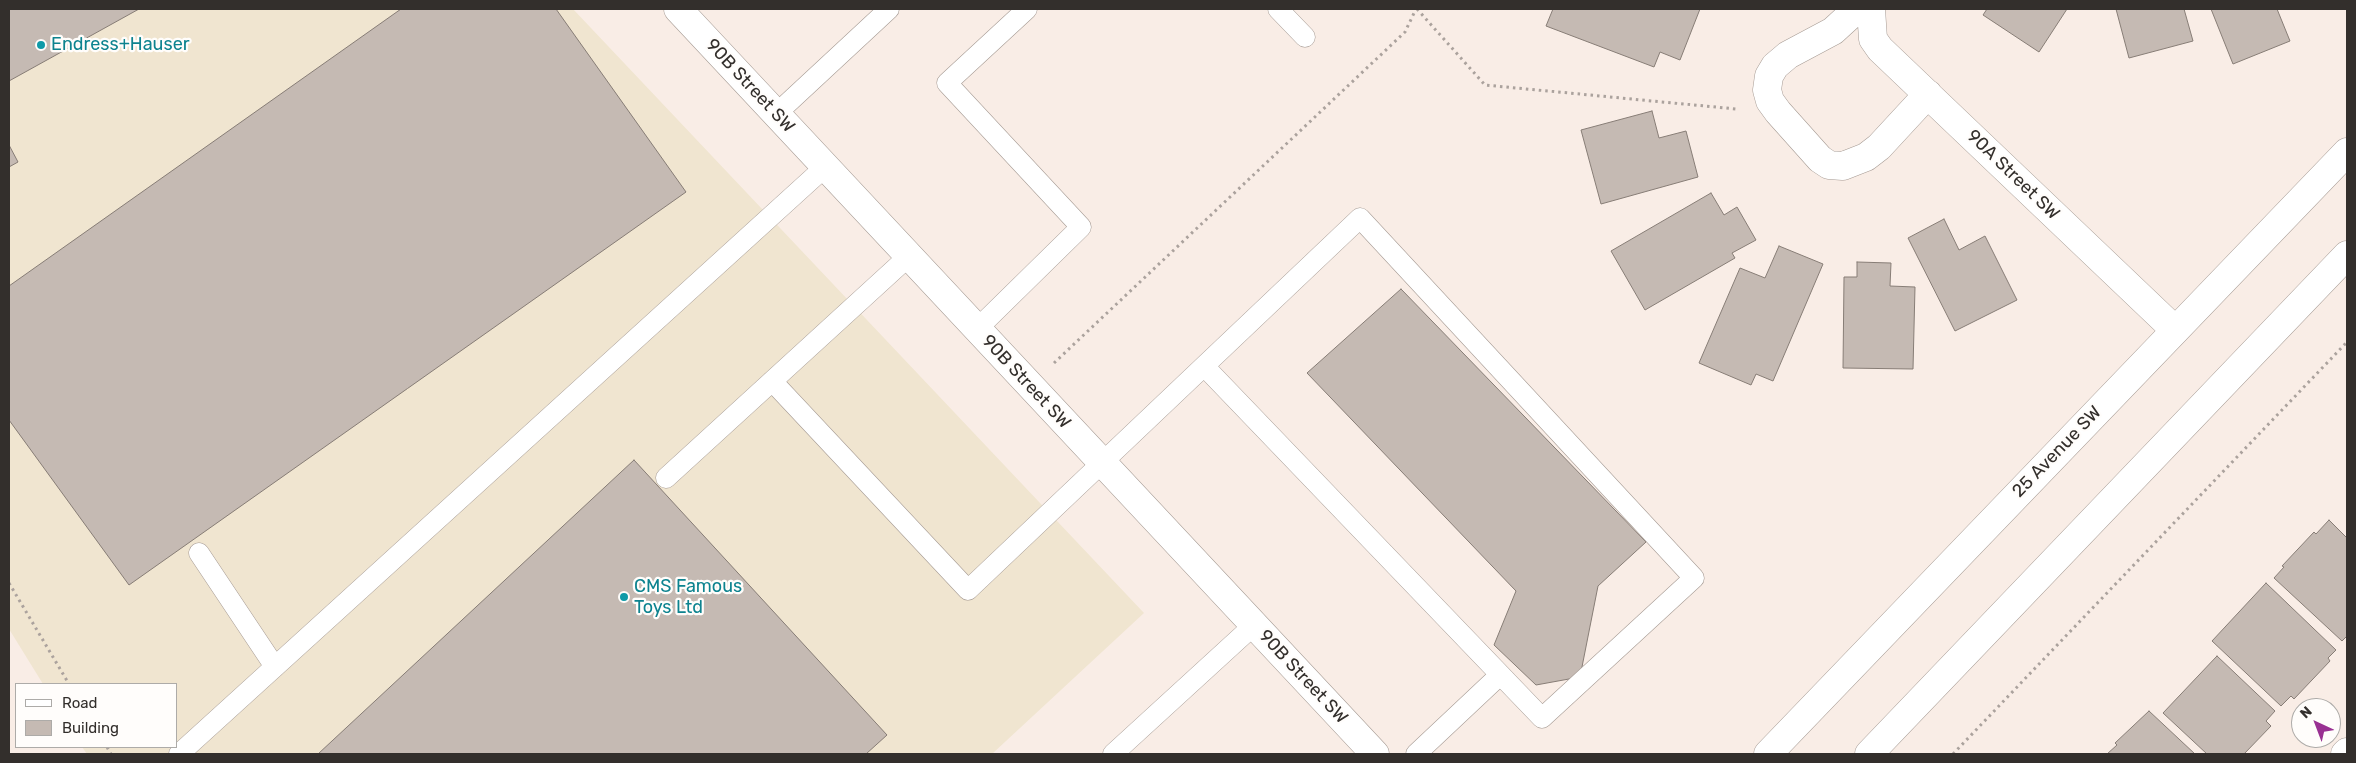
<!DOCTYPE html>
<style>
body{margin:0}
#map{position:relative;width:2356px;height:763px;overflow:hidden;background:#f9ede6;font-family:Rubik,sans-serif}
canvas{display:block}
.frame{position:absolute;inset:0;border:10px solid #332f2c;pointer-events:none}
.legend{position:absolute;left:15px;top:683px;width:162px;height:65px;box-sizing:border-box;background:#fffdfb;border:1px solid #adaba8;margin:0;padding:6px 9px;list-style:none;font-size:15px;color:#332f2c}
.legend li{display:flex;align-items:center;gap:10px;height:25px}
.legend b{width:25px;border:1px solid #adaba8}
.north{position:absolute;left:2291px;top:698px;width:50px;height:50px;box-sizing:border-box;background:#fffdfb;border:1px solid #adaba8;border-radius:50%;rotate:317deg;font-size:14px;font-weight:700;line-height:20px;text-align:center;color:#332f2c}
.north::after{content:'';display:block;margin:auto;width:18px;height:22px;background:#993092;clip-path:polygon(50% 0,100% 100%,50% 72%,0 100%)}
</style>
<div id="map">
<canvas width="2356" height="763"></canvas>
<div class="frame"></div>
<ul class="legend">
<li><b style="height:6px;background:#fff"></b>Road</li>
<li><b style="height:14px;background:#c5bab3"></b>Building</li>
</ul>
<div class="north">N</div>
</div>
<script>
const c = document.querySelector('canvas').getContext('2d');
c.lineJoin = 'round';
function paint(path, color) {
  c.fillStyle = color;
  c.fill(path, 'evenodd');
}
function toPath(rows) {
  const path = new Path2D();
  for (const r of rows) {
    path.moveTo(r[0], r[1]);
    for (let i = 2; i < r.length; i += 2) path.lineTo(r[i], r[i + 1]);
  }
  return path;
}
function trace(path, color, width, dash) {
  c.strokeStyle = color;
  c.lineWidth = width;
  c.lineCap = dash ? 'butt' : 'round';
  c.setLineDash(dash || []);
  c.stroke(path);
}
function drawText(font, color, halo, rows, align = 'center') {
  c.font = font + ' Rubik,sans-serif';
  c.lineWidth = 4.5;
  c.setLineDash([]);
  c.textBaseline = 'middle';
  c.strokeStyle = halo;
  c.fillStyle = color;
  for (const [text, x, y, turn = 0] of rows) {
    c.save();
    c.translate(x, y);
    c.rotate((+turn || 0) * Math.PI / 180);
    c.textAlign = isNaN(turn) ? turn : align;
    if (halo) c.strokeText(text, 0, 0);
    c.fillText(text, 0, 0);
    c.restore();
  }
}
paint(toPath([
 [9,9,573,9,1144,613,992,754,87,754,82,747,176,747,176,684,43,684,9,629]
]), '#f0e5d0');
const building = toPath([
 [9,9,139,9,9,81,9,9],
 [401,9,556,9,686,192,129,585,9,420,9,286,401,9],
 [1553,9,1700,9,1680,60,1660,52,1654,67,1546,26,1553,9],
 [1987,9,2067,9,2039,52,1983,15,1987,9],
 [2116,9,2184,9,2193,41,2129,58,2116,9],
 [2211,9,2277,9,2290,41,2233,64,2211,9],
 [1652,111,1659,138,1686,131,1698,177,1601,204,1581,130,1652,111],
 [9,145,18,162,9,167,9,145],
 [1711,193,1724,215,1737,207,1756,240,1732,253,1735,258,1645,310,1611,251,1711,193],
 [1944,219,1959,250,1985,236,2017,300,1955,331,1908,238,1944,219],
 [1779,246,1823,264,1773,381,1756,374,1751,385,1699,363,1740,268,1765,278,1779,246],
 [1857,262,1891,263,1890,286,1915,287,1913,369,1843,368,1844,277,1857,277,1857,262],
 [1401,289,1646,542,1598,586,1580,677,1536,685,1494,645,1516,591,1307,373,1401,289],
 [634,460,887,735,866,754,318,754,634,460],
 [2329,520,2347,538,2347,636,2342,641,2274,578,2284,567,2282,566,2314,532,2316,534,2329,520],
 [2266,583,2336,650,2328,658,2330,661,2294,699,2291,696,2281,706,2212,641,2266,583],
 [2217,656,2275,711,2266,721,2271,726,2244,754,2207,754,2163,713,2217,656],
 [2149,711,2195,754,2107,754,2117,745,2115,743,2149,711]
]);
paint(building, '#c5bab3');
trace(building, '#877d76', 1);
const service = toPath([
 [1278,9,1305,37],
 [776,114,889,9],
 [977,329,1081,227,947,83,1027,9],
 [772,381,968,590,1360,218,1694,578,1542,718,1204,366],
 [666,478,909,256],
 [199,553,275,667],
 [179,754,825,167],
 [1113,754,1254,625],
 [1416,754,1500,675]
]);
const minor = toPath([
 [678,9,1375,754],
 [1857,9,1833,31,1788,55,1775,66,1769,76,1767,90,1770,101,1778,112,1820,159,1829,165,1843,166,1866,157,1879,147,1928,94],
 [1871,9,1873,39,1880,49,2175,330],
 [2345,754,2347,752]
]);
const secondary = toPath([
 [1768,754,2347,152],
 [1869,754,2347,255]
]);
trace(service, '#a59a93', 21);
trace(minor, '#a59a93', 29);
trace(secondary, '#a59a93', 29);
trace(toPath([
 [1417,9,1485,85,1736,109],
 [1054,363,1405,32,1416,9],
 [9,583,69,684],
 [107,747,111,754],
 [1953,754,2347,342]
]), '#aba29d', 3, [2.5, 4]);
trace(service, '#fff', 20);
trace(minor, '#fff', 28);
trace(secondary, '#fff', 28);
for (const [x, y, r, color] of [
 [41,45,5,"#0f9aa8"],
 [624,597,5,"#0f9aa8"]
]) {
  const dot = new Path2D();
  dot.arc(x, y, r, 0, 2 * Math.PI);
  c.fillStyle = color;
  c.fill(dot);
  trace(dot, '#fffdfb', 2);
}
drawText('18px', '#0d838f', '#fffdfb', [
 ["Endress+Hauser",51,45],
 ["CMS Famous",634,587],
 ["Toys Ltd",634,608]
], 'left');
drawText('18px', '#332f2c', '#fffdfb', [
 ["90B Street SW",750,86,47],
 ["90A Street SW",2013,175,44],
 ["90B Street SW",1026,382,47],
 ["25 Avenue SW",2057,452,-46],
 ["90B Street SW",1303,677,47]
]);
</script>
